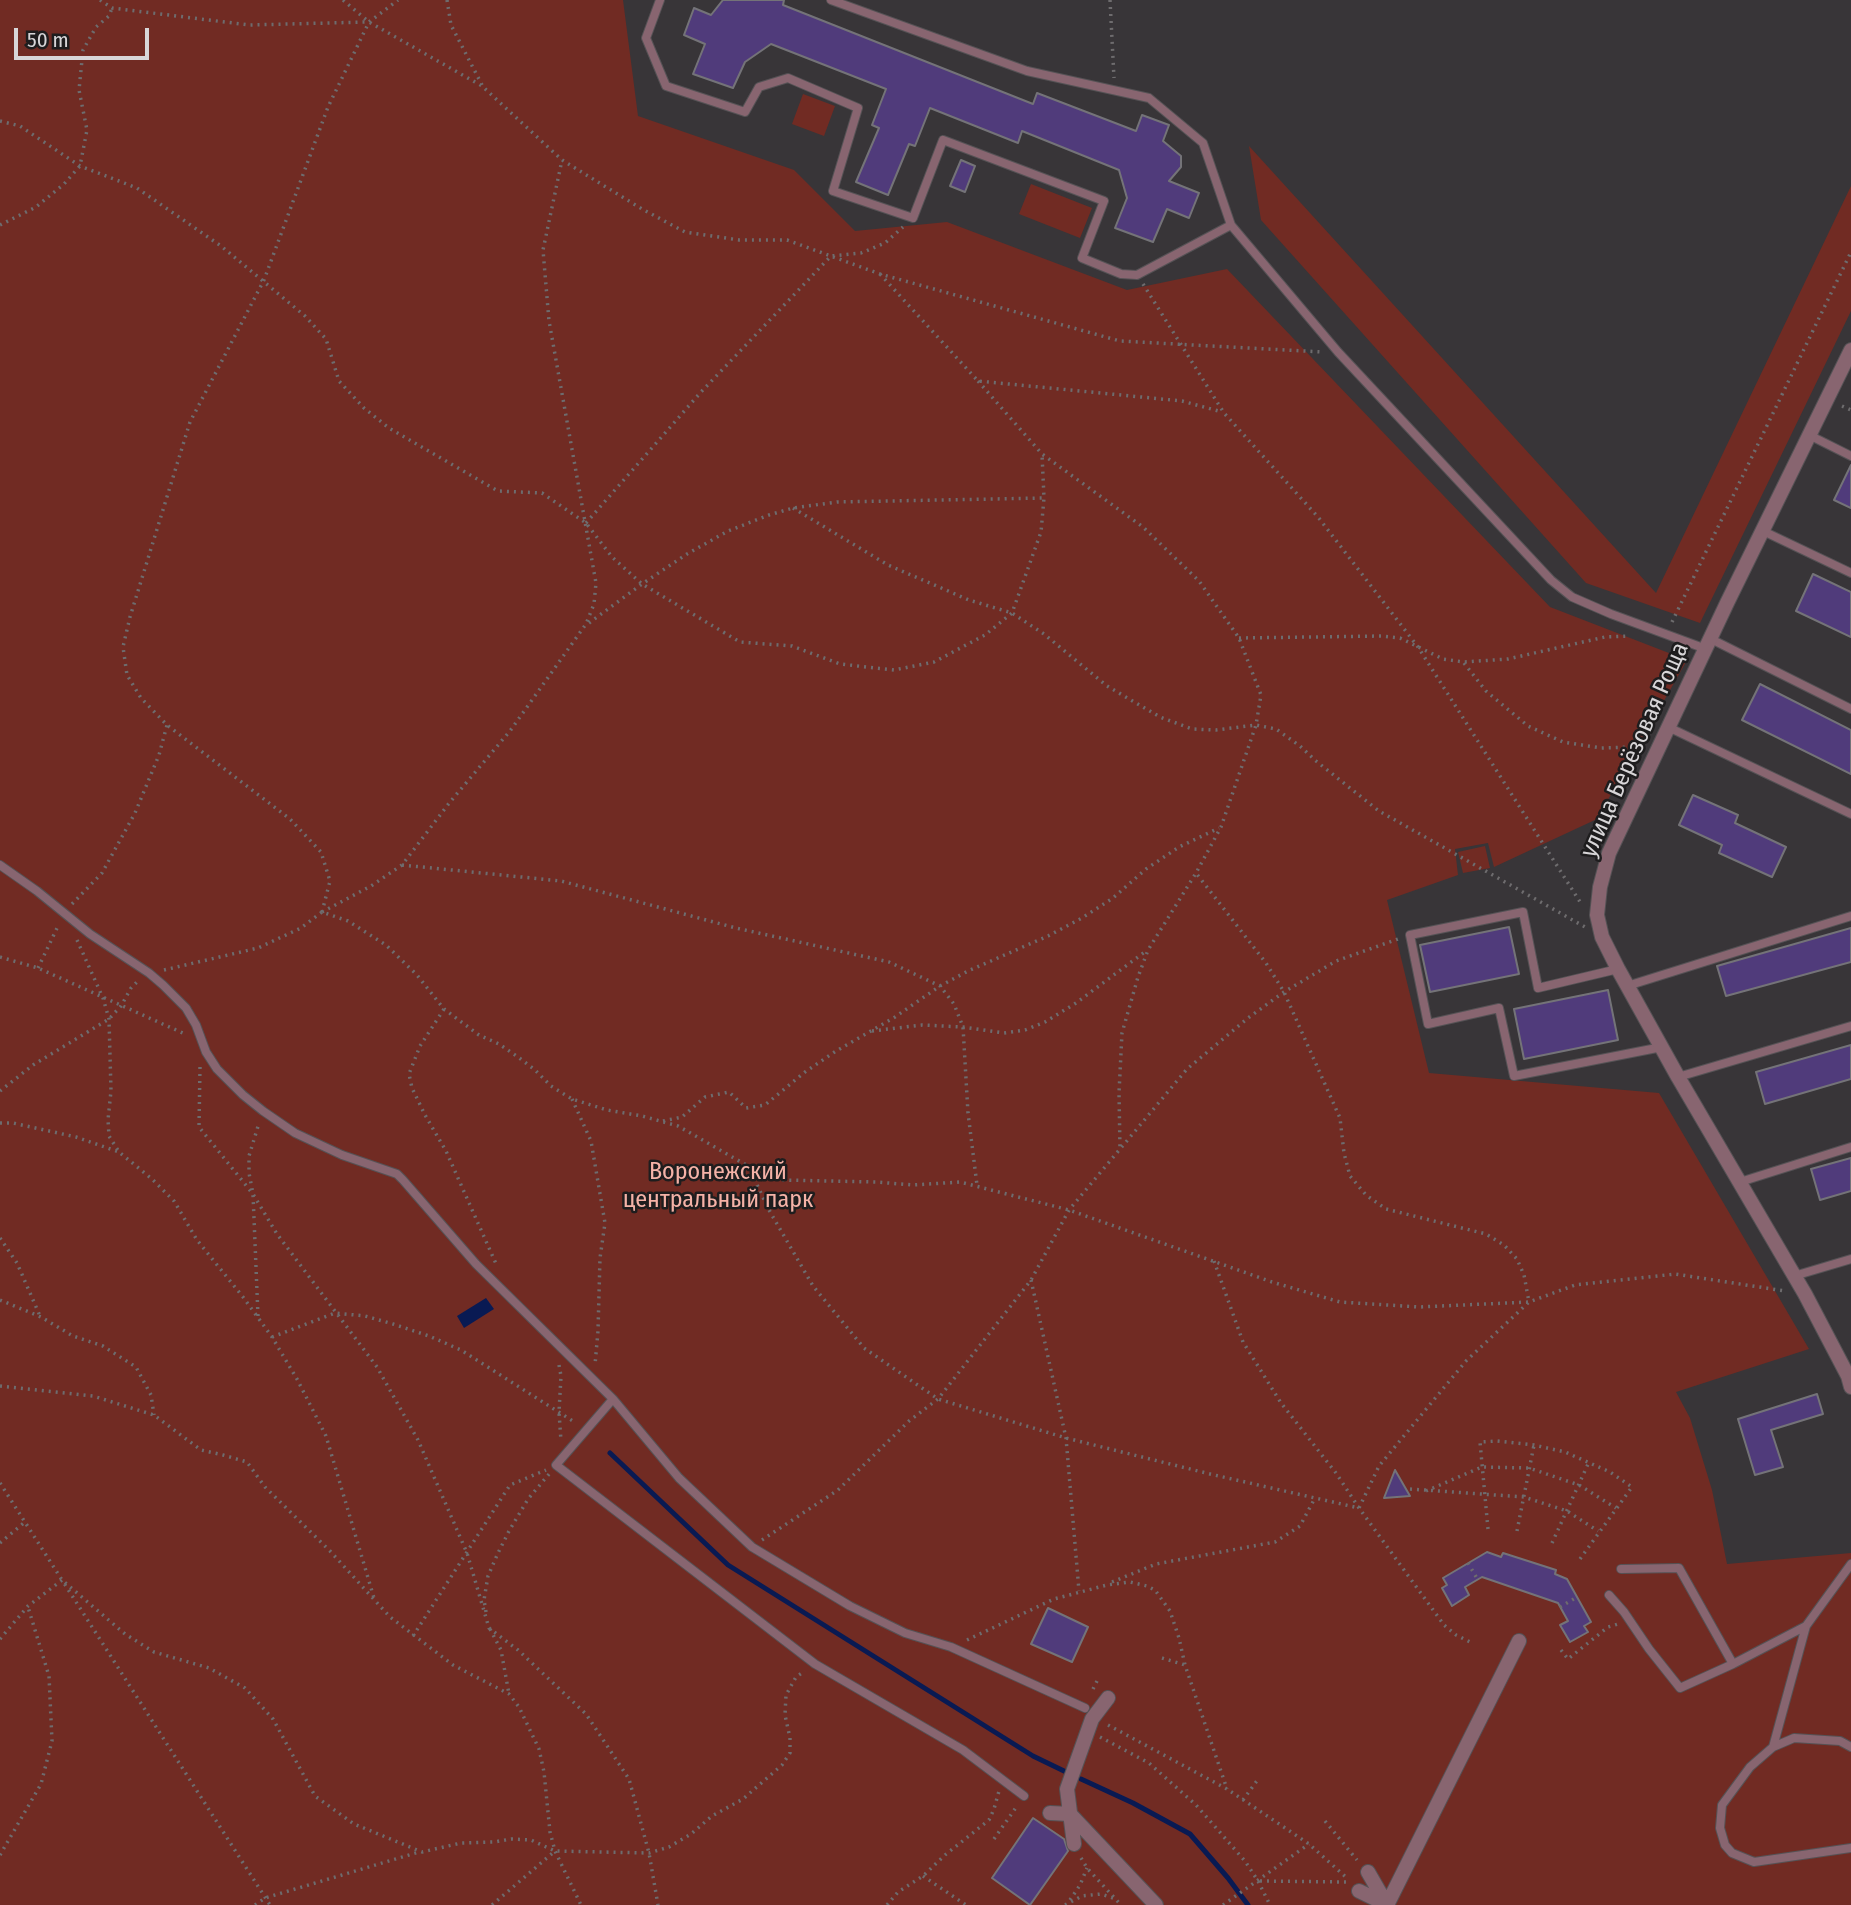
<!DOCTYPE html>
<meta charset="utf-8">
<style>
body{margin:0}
#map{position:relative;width:1851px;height:1905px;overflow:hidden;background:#383538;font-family:"Fira Sans Condensed",sans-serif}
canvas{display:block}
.scale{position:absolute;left:14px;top:28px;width:135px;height:32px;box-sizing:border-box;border:4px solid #d8d6d8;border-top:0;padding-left:9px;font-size:21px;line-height:24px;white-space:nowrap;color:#d8d6d8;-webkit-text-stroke:5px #1e1d1e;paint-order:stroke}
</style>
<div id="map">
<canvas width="1851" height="1905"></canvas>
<div class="scale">50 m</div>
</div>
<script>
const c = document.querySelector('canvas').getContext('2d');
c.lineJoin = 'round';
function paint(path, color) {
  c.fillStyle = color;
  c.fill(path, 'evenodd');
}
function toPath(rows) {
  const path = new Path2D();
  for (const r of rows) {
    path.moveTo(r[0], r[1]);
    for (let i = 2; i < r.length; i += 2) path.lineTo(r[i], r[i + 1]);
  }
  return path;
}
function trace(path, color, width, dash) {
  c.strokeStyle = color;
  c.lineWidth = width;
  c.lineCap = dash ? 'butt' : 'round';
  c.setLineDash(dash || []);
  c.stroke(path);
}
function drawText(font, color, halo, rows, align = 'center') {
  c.font = font + ' "Fira Sans Condensed",sans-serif';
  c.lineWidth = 5;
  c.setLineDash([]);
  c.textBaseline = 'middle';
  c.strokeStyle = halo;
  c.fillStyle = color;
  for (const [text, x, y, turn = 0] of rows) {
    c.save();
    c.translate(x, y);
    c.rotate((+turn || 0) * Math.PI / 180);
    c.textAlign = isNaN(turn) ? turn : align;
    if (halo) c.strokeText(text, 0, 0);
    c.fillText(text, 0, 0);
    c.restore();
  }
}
paint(toPath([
 [0,0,623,0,638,116,794,170,855,231,947,222,1127,290,1227,269,1550,607,1687,660,1597,819,1494,867,1488,843,1455,849,1458,875,1387,900,1429,1073,1659,1093,1809,1349,1676,1392,1690,1418,1712,1490,1727,1564,1851,1553,1851,1905,0,1905],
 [803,94,835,106,824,136,792,124],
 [1249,146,1656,593,1851,186,1851,311,1700,623,1586,583,1261,220],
 [1031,184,1092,208,1080,238,1019,214],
 [1485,846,1490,868,1463,873,1458,852]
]), '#712b23');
paint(toPath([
 [486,1298,494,1309,464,1328,457,1316]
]), '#091a53');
trace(toPath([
 [610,1453,728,1565,1033,1756,1064,1771],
 [1081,1779,1133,1803,1190,1834,1228,1878,1248,1905]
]), '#091a53', 5);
const building = toPath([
 [723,0,784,0,783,5,1033,104,1037,93,1136,131,1142,115,1169,125,1163,141,1181,156,1181,167,1169,181,1199,193,1189,218,1167,209,1153,242,1115,228,1127,198,1119,170,1022,131,1018,143,930,108,915,146,909,144,888,195,856,182,879,128,872,125,886,89,771,44,745,62,733,88,693,74,705,44,684,35,694,8,711,15,723,0],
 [961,160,975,166,965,192,950,186,961,160],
 [1851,465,1851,508,1834,500,1851,465],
 [1813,574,1851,592,1851,637,1796,611,1813,574],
 [1760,684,1851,730,1851,774,1742,720,1760,684],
 [1693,795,1738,815,1735,823,1786,847,1772,877,1719,853,1722,845,1679,825,1693,795],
 [1509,927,1519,974,1430,992,1420,945,1509,927],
 [1851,928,1851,962,1726,996,1717,966,1851,928],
 [1608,990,1618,1040,1524,1059,1514,1009,1608,990],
 [1851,1045,1851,1079,1765,1104,1756,1072,1851,1045],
 [1851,1158,1851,1191,1820,1200,1811,1169,1851,1158],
 [1817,1394,1823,1414,1771,1430,1783,1467,1755,1475,1738,1419,1817,1394],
 [1395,1470,1410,1496,1384,1498,1395,1470],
 [1487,1552,1501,1557,1503,1553,1556,1570,1555,1574,1567,1579,1591,1622,1584,1626,1588,1632,1570,1642,1560,1625,1568,1621,1558,1603,1482,1577,1465,1587,1469,1595,1452,1606,1442,1588,1447,1585,1443,1578,1487,1552],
 [1048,1608,1088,1627,1072,1662,1031,1644,1048,1608],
 [1033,1818,1064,1839,1068,1851,1030,1905,992,1878,1033,1818]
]);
paint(building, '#503b7b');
trace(building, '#747378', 2);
const lane = toPath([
 [660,0,646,38,666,86,745,112,759,87,788,78,858,108,833,191,913,218,943,140,1104,201,1082,258,1121,274,1137,275,1231,225],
 [831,0,1027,71,1149,98,1203,143,1231,225,1338,352,1551,580,1572,597,1611,614,1706,649],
 [1809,435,1851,456],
 [1763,531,1851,573],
 [1711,639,1851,709],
 [1668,727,1851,814],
 [0,865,37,891,90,934,149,973,163,985,186,1008,196,1025,206,1052,217,1069,243,1095,263,1111,295,1133,342,1155,397,1174,403,1180,476,1264,613,1399,556,1465,815,1664,963,1750,1024,1796],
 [1618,969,1538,988,1523,912,1410,935,1428,1024,1499,1008,1514,1076,1662,1047],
 [1627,986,1851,916],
 [1678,1077,1851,1026],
 [1740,1182,1851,1147],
 [1794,1276,1851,1259],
 [613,1399,679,1478,752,1547,850,1606,905,1633,951,1647,1085,1708],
 [1621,1569,1679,1568,1733,1664],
 [1609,1595,1624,1612,1649,1649,1680,1688,1733,1664,1806,1626],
 [1773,1747,1806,1626,1851,1564],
 [1851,1747,1840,1741,1794,1738,1773,1747,1750,1767,1722,1805,1720,1828,1725,1845,1732,1853,1754,1862,1851,1848]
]);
const street = toPath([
 [1851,350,1727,603,1609,853,1600,887,1597,915,1602,937,1618,969,1678,1077,1805,1294,1848,1376,1851,1387],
 [1050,1813,1070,1814,1156,1905],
 [1074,1844,1067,1789,1092,1719,1108,1698],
 [1368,1872,1387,1905],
 [1359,1891,1386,1904],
 [1387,1905,1519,1641]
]);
trace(lane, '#555255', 10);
trace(street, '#555255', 16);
trace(toPath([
 [100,0,112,8,249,25,367,22],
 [343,0,369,22,482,86,562,160,642,209,685,232,739,240,787,240,880,274,1120,341,1322,352],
 [447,0,451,25,482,85],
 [1110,0,1114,78],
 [0,121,20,126,80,166,137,188,221,246,305,316,326,339,339,381,364,408,389,428,498,491,542,493,586,523,612,557,642,584,740,642,792,646,840,664,894,670,934,662,985,635,1012,613,1041,532,1044,498,1042,454],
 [0,225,36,207,64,184,80,166,87,130,79,90,83,50,96,27,109,16,112,8],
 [880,274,978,381,1182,401,1222,412],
 [1143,284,1224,413,1318,517,1418,647,1582,905],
 [978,381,1042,454,1143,527,1199,581,1239,638,1261,695,1256,725,1221,827,1196,873,1148,950,1138,977,1122,1033,1119,1093,1120,1149],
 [1842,406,1851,410],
 [793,508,888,565,969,600,1012,613,1044,634,1107,686,1160,717,1192,729,1216,730,1256,725,1276,729,1300,746,1316,761,1379,811,1585,927],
 [586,523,701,392,831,256,861,253,885,243,903,227],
 [1672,622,1851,252],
 [589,623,642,584,687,554,728,531,769,515,793,508,837,502,1044,498],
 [1239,638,1382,636,1400,638,1443,659,1464,662,1508,659,1605,637,1630,636],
 [1464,663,1486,691,1528,726,1563,742,1601,748,1632,747,1644,740],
 [402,865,561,881,736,928,889,962,940,986,954,1004,963,1027,968,1113,977,1185],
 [72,904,102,873,135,813,159,755,167,725],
 [322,912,330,881,321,852,290,819,167,725,141,698,127,675,123,647,130,617,190,422,264,280,328,107,369,22,398,0],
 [322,912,371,886,402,865,450,802,510,731,586,624,594,604,596,583,549,321,543,250,562,160],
 [77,940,103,998,109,1019,111,1091,108,1120,109,1136,119,1152,152,1179,174,1201,197,1240,243,1297,272,1337,297,1379,326,1436,374,1598],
 [0,957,38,968,185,1034],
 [38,968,59,924],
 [164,970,258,948,301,928,322,912,348,921,386,945,417,975,444,1009,479,1035,499,1044,518,1057,535,1070,551,1086,572,1099,607,1110,642,1116,678,1126,748,1166,781,1180,876,1182,913,1185,960,1182,1069,1210,1272,1282,1340,1302,1419,1307,1529,1302,1575,1285,1675,1274,1785,1291],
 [444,1009,420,1046,409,1074,412,1088,425,1115,446,1151,497,1266],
 [872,1031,922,1025,963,1027,1004,1033,1025,1030,1045,1022,1076,1003,1146,951],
 [200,1067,199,1127,253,1194,277,1234,377,1367,418,1440,467,1553,489,1628,518,1650,586,1714,629,1779,649,1853,658,1905],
 [0,1091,33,1065,109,1019,121,1006,131,988,138,981],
 [572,1099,591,1141,605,1223,600,1258,598,1331,595,1365],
 [663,1121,682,1117,705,1097,729,1092,746,1108,765,1105,805,1072,836,1051,895,1017,940,986,968,971,1048,936,1082,918,1113,898,1146,869,1179,847,1219,828],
 [0,1123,13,1123,76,1137,119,1152],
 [748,1166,769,1210,813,1286,864,1348,938,1399,1066,1438,1210,1474,1359,1508,1379,1466,1466,1361,1529,1302,1524,1275,1517,1259,1504,1245,1486,1234,1386,1209,1366,1195,1350,1176,1344,1153,1340,1118,1284,992,1266,963,1196,873],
 [0,1238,17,1263,40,1316],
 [1214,1261,1243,1342,1281,1403,1336,1473,1359,1508,1444,1625,1456,1635,1470,1642],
 [1031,1280,1066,1438,1079,1591],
 [0,1300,41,1317,73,1336,103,1346,136,1367,151,1395,154,1415],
 [258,1316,253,1194,249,1173,249,1156,259,1123],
 [272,1337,335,1313,365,1316,393,1324,429,1336,461,1350,576,1423],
 [559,1365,561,1376,559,1412,561,1441],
 [0,1386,93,1396,154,1415,201,1450,223,1455,247,1462,265,1487,330,1551,390,1617,453,1665,509,1694,519,1707,539,1749,544,1772,550,1832,555,1851,581,1905],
 [0,1483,62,1580,125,1634,154,1652,209,1668,245,1688,273,1719,315,1796,354,1824,422,1852,461,1843,494,1842,511,1839,531,1840,555,1851,649,1853,669,1847,691,1834,712,1816,743,1799,782,1765,790,1753,790,1738,785,1715,786,1695,796,1677,805,1671],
 [1410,1489,1524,1497,1567,1511,1598,1531],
 [1426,1491,1482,1467,1529,1468,1579,1485,1616,1508],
 [1488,1529,1480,1442,1497,1441,1534,1445,1565,1452,1610,1472,1632,1487,1580,1559],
 [1517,1531,1534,1445],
 [762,1540,838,1490,909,1421,938,1399,1031,1280,1069,1210,1187,1069,1248,1018,1284,992,1336,961,1398,939],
 [0,1543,25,1522],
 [1552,1543,1589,1462],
 [1468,1563,1478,1580],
 [1112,1582,1156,1564,1275,1542,1300,1526,1315,1498],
 [1560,1607,1577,1597],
 [486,1612,484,1600,488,1576,498,1553,509,1531,528,1499,550,1473],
 [490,1629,501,1650,509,1694],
 [413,1636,510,1485,546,1470],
 [0,1639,28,1606,62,1580,270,1905],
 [967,1640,1054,1599,1107,1585,1130,1582,1147,1586,1155,1590,1170,1611,1179,1638,1185,1665,1227,1789],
 [1561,1650,1568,1659,1608,1627,1618,1624],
 [1162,1658,1185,1665],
 [1093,1689,1098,1679],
 [1108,1725,1227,1789,1309,1844,1348,1879],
 [1100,1737,1149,1763,1196,1805,1245,1861,1258,1881,1270,1905],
 [1243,1800,1259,1778],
 [1325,1821,1357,1860],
 [994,1839,1017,1806],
 [0,1855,41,1784,52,1741,49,1676,28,1607],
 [1081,1858,1087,1868,1121,1905],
 [923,1876,966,1905],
 [1260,1881,1347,1882],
 [1070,1900,1080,1885,1087,1868],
 [255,1905,265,1898,419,1852],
 [492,1905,555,1851],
 [887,1905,898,1892,923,1876,945,1855,989,1820,994,1809,999,1791],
 [1065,1905,1082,1896,1101,1894,1116,1899],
 [1223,1905,1309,1844]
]), '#6e6c6e', 3.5, [2, 5]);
trace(lane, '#886570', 8);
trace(street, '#886570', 14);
drawText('24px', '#d8d6d8', '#1e1d1e', [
 ["улица Берёзовая Роща",1635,750,-66]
]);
drawText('24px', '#f5b2a7', '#1e1d1e', [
 ["Воронежский",718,1172],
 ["центральный парк",718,1200]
]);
</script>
